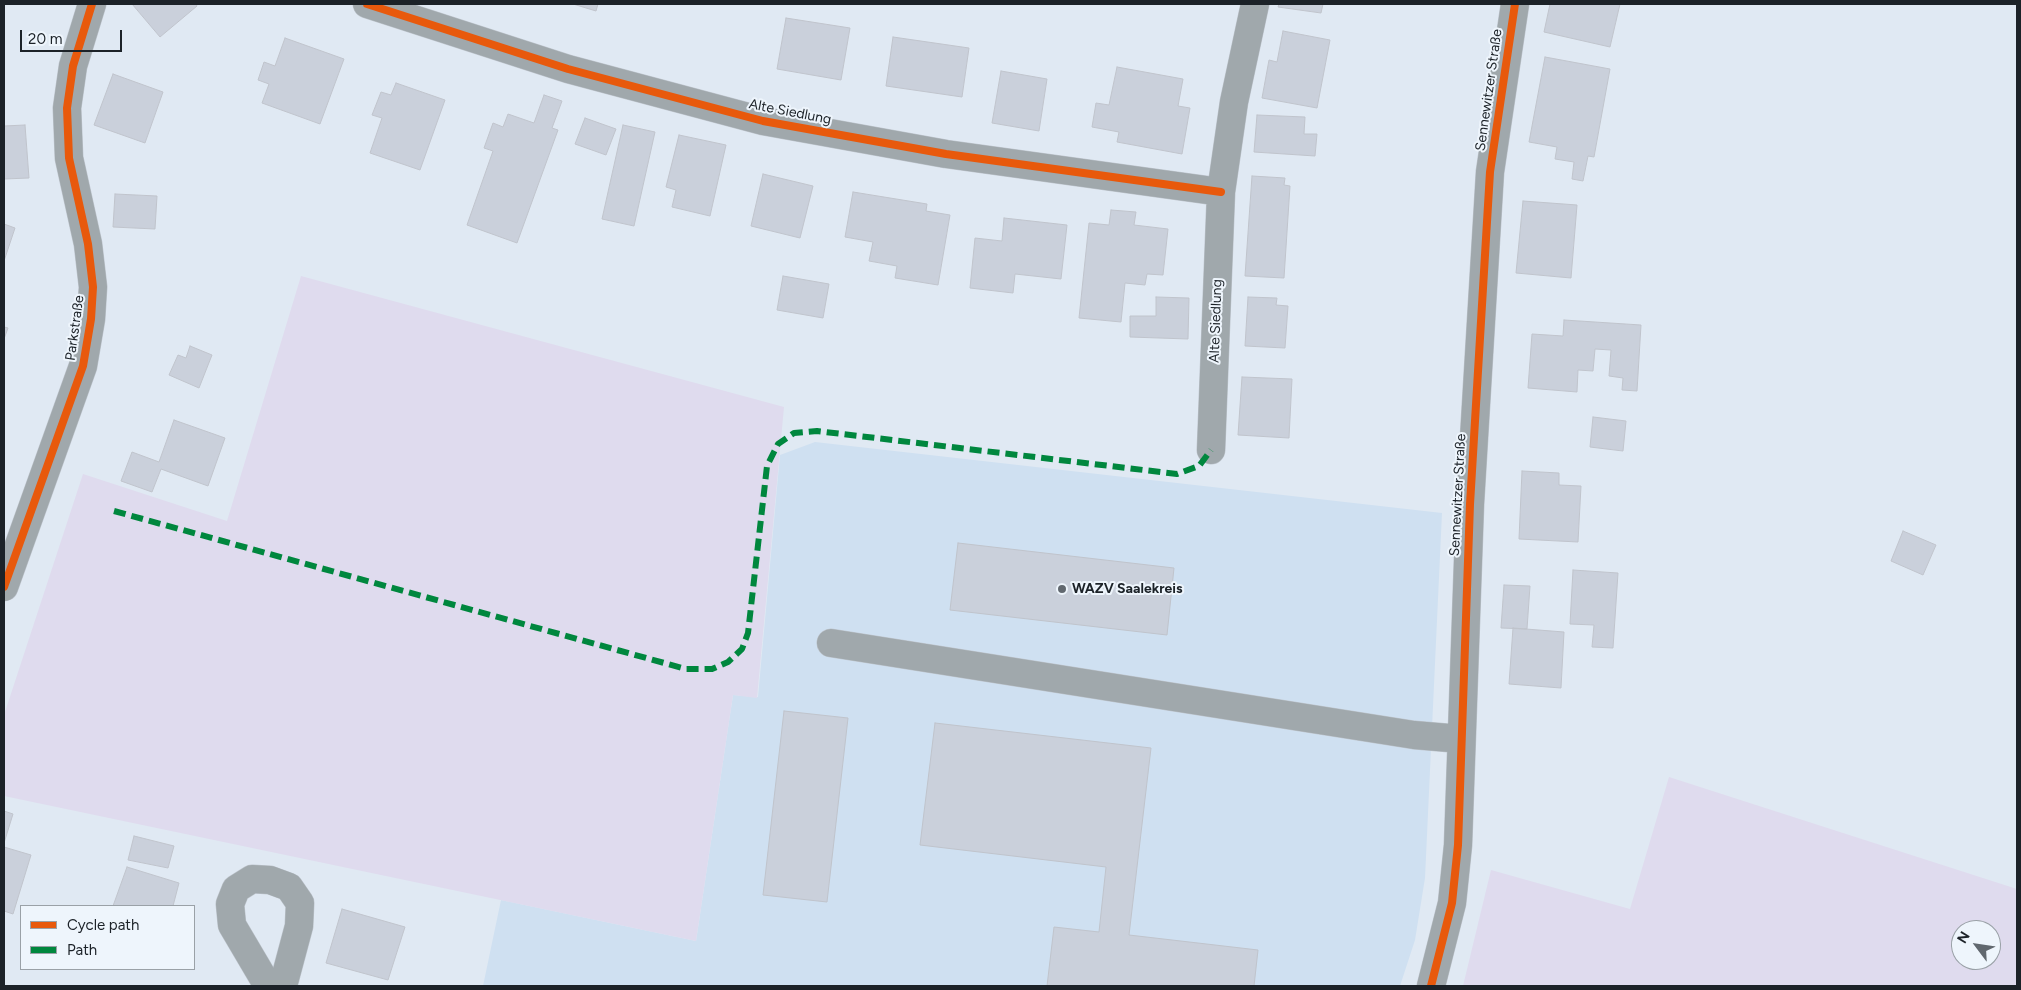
<!DOCTYPE html>
<meta charset="utf-8">
<style>
body{margin:0}
#map{position:relative;width:2021px;height:990px;overflow:hidden;background:#e0e9f3;font-family:Figtree,sans-serif}
canvas{display:block}
.frame{position:absolute;inset:0;border:5px solid #1c2228;pointer-events:none}
.legend{position:absolute;left:20px;top:905px;width:175px;height:65px;box-sizing:border-box;background:#eef5fc;border:1px solid #9aa1a7;margin:0;padding:6px 9px;list-style:none;font-size:15px;color:#1c2228}
.legend li{display:flex;align-items:center;gap:10px;height:25px}
.legend b{width:25px;border:1px solid #9aa1a7}
.north{position:absolute;left:1951px;top:920px;width:50px;height:50px;box-sizing:border-box;background:#eef5fc;border:1px solid #9aa1a7;border-radius:50%;rotate:301deg;font-size:14px;font-weight:700;line-height:20px;text-align:center;color:#1c2228}
.north::after{content:'';display:block;margin:auto;width:18px;height:22px;background:#61686f;clip-path:polygon(50% 0,100% 100%,50% 72%,0 100%)}
.scale{position:absolute;left:20px;top:30px;width:102px;height:22px;box-sizing:border-box;border:2px solid #1c2228;border-top:0;padding-left:6px;font-size:15px;line-height:18px;white-space:nowrap;color:#1c2228;-webkit-text-stroke:4px #eef5fc;paint-order:stroke}
</style>
<div id="map">
<canvas width="2021" height="990"></canvas>
<div class="frame"></div>
<ul class="legend">
<li><b style="height:6px;background:#e8590c"></b>Cycle path</li>
<li><b style="height:6px;background:#00873e"></b>Path</li>
</ul>
<div class="north">N</div>
<div class="scale">20 m</div>
</div>
<script>
const c = document.querySelector('canvas').getContext('2d');
c.lineJoin = 'round';
function paint(path, color) {
  c.fillStyle = color;
  c.fill(path, 'evenodd');
}
function toPath(rows) {
  const path = new Path2D();
  for (const r of rows) {
    path.moveTo(r[0], r[1]);
    for (let i = 2; i < r.length; i += 2) path.lineTo(r[i], r[i + 1]);
  }
  return path;
}
function trace(path, color, width, dash) {
  c.strokeStyle = color;
  c.lineWidth = width;
  c.lineCap = dash ? 'butt' : 'round';
  c.setLineDash(dash || []);
  c.stroke(path);
}
function drawText(font, color, halo, rows, align = 'center') {
  c.font = font + ' Figtree,sans-serif';
  c.lineWidth = 4;
  c.setLineDash([]);
  c.textBaseline = 'middle';
  c.strokeStyle = halo;
  c.fillStyle = color;
  for (const [text, x, y, turn = 0] of rows) {
    c.save();
    c.translate(x, y);
    c.rotate((+turn || 0) * Math.PI / 180);
    c.textAlign = isNaN(turn) ? turn : align;
    if (halo) c.strokeText(text, 0, 0);
    c.fillText(text, 0, 0);
    c.restore();
  }
}
paint(toPath([
 [815,442,1442,513,1425,878,1415,940,1400,986,483,986,501,900,696,941,733,695,758,697,780,455]
]), '#cfe0f1');
paint(toPath([
 [301,276,784,407,757,698,733,695,696,941,4,796,4,715,83,474,227,521],
 [1669,777,2017,889,2017,986,1463,986,1491,870,1630,909],
 [1961,930,1991,930,1991,960,1961,960]
]), '#dfdbee');
const building = toPath([
 [132,4,196,4,197,6,160,37,132,4],
 [573,4,598,4,596,11,573,4],
 [1279,4,1323,4,1321,13,1278,7,1279,4],
 [1550,4,1620,4,1610,47,1544,32,1550,4],
 [786,18,850,28,841,80,777,69,786,18],
 [1283,31,1330,40,1317,108,1262,98,1269,60,1277,62,1283,31],
 [893,37,969,48,962,97,886,86,893,37],
 [285,38,344,59,320,124,262,103,269,84,258,80,264,62,275,66,285,38],
 [1545,57,1610,69,1594,157,1588,156,1583,181,1572,179,1574,162,1555,159,1557,147,1529,142,1545,57],
 [1117,67,1183,79,1178,106,1190,108,1182,154,1117,142,1119,132,1092,127,1096,103,1109,105,1117,67],
 [1001,71,1047,79,1039,131,992,123,1001,71],
 [113,74,163,92,145,143,94,125,113,74],
 [396,83,445,100,420,170,370,153,382,118,372,115,381,92,391,95,396,83],
 [544,95,562,101,552,128,558,130,517,243,467,225,493,151,484,148,493,123,503,127,508,114,534,123,544,95],
 [1257,115,1305,117,1304,134,1317,134,1315,156,1254,152,1257,115],
 [585,118,616,129,606,155,575,144,585,118],
 [25,125,29,178,4,179,4,126,25,125],
 [623,125,655,132,634,226,602,219,623,125],
 [679,135,726,145,710,216,672,207,676,190,666,187,679,135],
 [763,174,813,186,800,238,751,226,763,174],
 [1252,176,1285,178,1284,185,1290,186,1284,278,1245,276,1252,176],
 [853,192,927,204,926,211,950,215,938,285,895,278,897,266,869,261,873,242,845,237,853,192],
 [115,194,157,196,155,229,113,227,115,194],
 [1523,201,1577,205,1571,278,1516,273,1523,201],
 [1111,210,1136,212,1134,225,1168,229,1163,275,1147,274,1145,285,1125,283,1121,322,1079,318,1089,223,1109,225,1111,210],
 [1004,218,1067,225,1061,279,1015,274,1013,293,970,288,975,238,1002,241,1004,218],
 [4,224,15,228,4,261,4,224],
 [783,276,829,284,823,318,777,310,783,276],
 [1156,297,1189,298,1188,339,1130,337,1130,316,1156,316,1156,297],
 [1248,297,1277,298,1276,305,1288,306,1285,348,1245,346,1248,297],
 [1564,320,1641,325,1637,391,1622,390,1623,378,1609,376,1611,350,1595,349,1593,371,1578,370,1577,392,1528,388,1532,334,1563,336,1564,320],
 [4,327,8,328,4,339,4,327],
 [190,346,212,355,199,388,169,375,178,355,186,358,190,346],
 [1242,377,1292,379,1289,438,1238,435,1242,377],
 [1593,417,1626,421,1623,451,1590,447,1593,417],
 [174,420,225,438,208,486,161,469,152,492,121,481,132,452,159,462,174,420],
 [1522,471,1559,473,1559,485,1581,486,1578,542,1519,539,1522,471],
 [1903,531,1936,545,1923,575,1891,561,1903,531],
 [958,543,1174,568,1167,635,950,610,958,543],
 [1573,570,1618,573,1613,648,1592,647,1594,625,1570,624,1573,570],
 [1504,585,1530,586,1527,629,1501,628,1504,585],
 [1513,628,1564,632,1561,688,1509,684,1513,628],
 [784,711,848,718,827,902,763,895,784,711],
 [935,723,1151,748,1129,935,1258,950,1254,986,1047,986,1054,927,1099,932,1106,867,920,845,935,723],
 [4,811,13,814,4,843,4,811],
 [134,836,174,846,168,868,128,860,134,836],
 [4,847,31,855,13,914,4,911,4,847],
 [127,867,179,883,173,906,113,906,127,867],
 [342,909,405,927,388,980,326,963,342,909]
]);
paint(building, '#cad0db');
trace(building, '#c0c4cc', 1);
const minor = toPath([
 [367,4,568,69,763,121,946,154,1221,192],
 [1211,450,1221,192,1234,102,1255,4],
 [4,587,83,366,91,319,93,287,88,244,69,158,67,108,73,66,92,4],
 [831,643,1414,735,1461,739],
 [268,986,232,925,230,904,236,889,252,879,270,880,289,887,300,903,299,926,283,986],
 [1431,986,1452,903,1458,845,1470,504,1490,172,1515,4]
]);
trace(minor, '#bec5cd', 29);
trace(minor, '#a0a8ac', 28);
trace(toPath([
 [114,511,686,669,712,669,728,662,742,649,748,633,767,466,778,444,794,433,817,431,1177,474,1199,466,1211,450]
]), '#00873e', 6, [12, 6]);
trace(toPath([
 [367,4,568,69,763,121,946,154,1221,192],
 [4,587,83,366,91,319,93,287,88,244,69,158,67,108,73,66,92,4],
 [1431,986,1452,903,1458,845,1470,504,1490,172,1515,4]
]), '#e8590c', 8);
for (const [x, y, r, color] of [
 [1062,589,5,"#61686f"]
]) {
  const dot = new Path2D();
  dot.arc(x, y, r, 0, 2 * Math.PI);
  c.fillStyle = color;
  c.fill(dot);
  trace(dot, '#eef5fc', 2);
}
drawText('14px', '#1c2228', '#eef5fc', [
 ["Sennewitzer Straße",1489,90,-82],
 ["Alte Siedlung",790,112,11],
 ["Alte Siedlung",1216,321,-88],
 ["Parkstraße",75,328,-82],
 ["Sennewitzer Straße",1458,495,-87]
]);
drawText('bold 14px', '#1c2228', '#eef5fc', [
 ["WAZV Saalekreis",1072,589]
], 'left');
</script>
